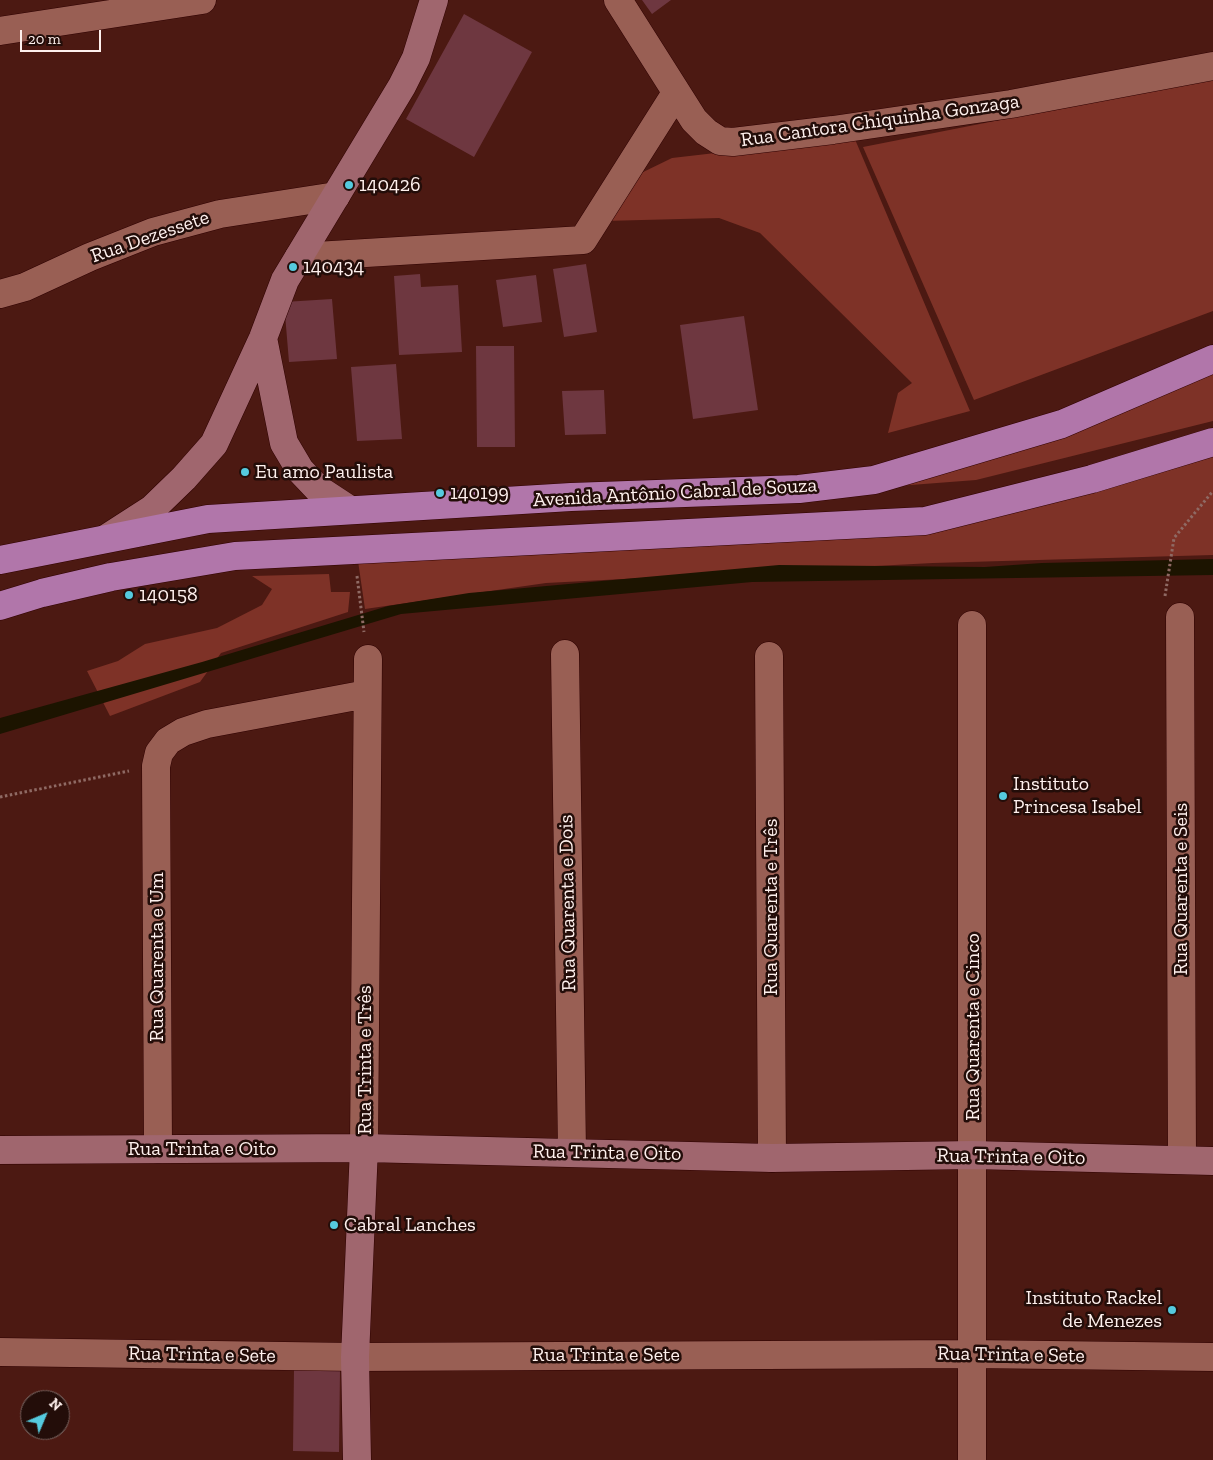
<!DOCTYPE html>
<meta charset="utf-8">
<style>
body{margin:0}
#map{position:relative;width:1213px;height:1460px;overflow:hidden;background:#4c1912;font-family:"Zilla Slab",serif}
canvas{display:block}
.north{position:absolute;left:20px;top:1390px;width:50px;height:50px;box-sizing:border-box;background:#230d09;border:1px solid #7b6864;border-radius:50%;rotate:45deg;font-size:14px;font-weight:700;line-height:20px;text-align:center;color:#fef0ed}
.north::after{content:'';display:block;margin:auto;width:18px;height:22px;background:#55cade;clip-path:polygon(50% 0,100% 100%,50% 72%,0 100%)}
.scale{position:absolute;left:20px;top:30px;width:81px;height:22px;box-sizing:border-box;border:2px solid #fef0ed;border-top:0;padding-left:6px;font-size:15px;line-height:18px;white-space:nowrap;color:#fef0ed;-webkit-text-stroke:4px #230d09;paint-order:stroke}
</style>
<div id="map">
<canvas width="1213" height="1460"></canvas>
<div class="north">N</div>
<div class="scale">20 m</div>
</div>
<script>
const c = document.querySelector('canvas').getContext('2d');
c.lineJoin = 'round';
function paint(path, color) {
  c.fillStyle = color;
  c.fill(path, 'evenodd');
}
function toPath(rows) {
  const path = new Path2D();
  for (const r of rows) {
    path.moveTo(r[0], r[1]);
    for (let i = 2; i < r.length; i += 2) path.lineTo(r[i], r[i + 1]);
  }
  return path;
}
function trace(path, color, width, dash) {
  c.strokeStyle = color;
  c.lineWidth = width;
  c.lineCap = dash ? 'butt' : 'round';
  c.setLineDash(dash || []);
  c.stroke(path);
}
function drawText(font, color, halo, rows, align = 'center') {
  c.font = font + ' "Zilla Slab",serif';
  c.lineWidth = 5;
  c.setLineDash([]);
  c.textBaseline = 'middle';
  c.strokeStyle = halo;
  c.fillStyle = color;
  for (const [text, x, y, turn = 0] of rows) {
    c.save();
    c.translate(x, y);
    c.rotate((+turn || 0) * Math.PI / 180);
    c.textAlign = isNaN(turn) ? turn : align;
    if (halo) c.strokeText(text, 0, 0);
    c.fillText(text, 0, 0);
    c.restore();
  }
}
paint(toPath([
 [1213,78,1213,311,974,400,863,147],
 [854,137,970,411,888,433,898,393,912,383,760,233,719,218,604,221,635,176,672,158],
 [1213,355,1213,421,976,480,898,486],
 [1213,448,1213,555,933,563,546,583,365,609,358,561,923,529],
 [329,574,331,592,350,592,348,612,221,653,200,682,110,716,87,671,118,661,145,644,217,628,262,605,272,589,252,576]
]), '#7e3227');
paint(toPath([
 [1213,559,1213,575,752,582,401,614,0,734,0,718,202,662,388,606,469,593,779,565,985,567,1042,563]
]), '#1c1400');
paint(toPath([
 [642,0,671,0,652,14],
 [464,14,532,52,474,157,406,119],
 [586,264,597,332,564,337,553,269],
 [420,274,421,287,458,285,462,352,399,355,394,276],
 [536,275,542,322,503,327,496,280],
 [332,299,337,359,289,362,284,302],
 [744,316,758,410,693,419,680,325],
 [476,346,514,346,515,447,477,447],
 [396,364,402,439,357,441,351,367],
 [604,390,606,434,565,435,562,391],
 [294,1369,340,1370,339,1452,293,1451]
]), '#6e3740');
const street = toPath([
 [618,0,694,120,706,132,720,141,733,142,833,130,1011,104,1213,66],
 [0,31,202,0],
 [299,257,583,240,676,93],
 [0,294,25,287,90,257,153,232,220,214,336,196],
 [1180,617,1182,1160],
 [565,654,572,1152],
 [769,656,772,1158],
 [364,1148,368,659],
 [158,1149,156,766,159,753,168,741,183,732,207,724,367,694],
 [0,1352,355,1357,971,1354,1213,1357],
 [972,1460,972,625]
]);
const secondary = toPath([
 [263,338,284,443,300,470,318,489,350,510],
 [107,538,152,509,184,478,214,444,263,338,285,280,402,86,416,58,434,0],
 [0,1150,364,1148,772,1158,973,1155,1213,1161],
 [357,1460,355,1357,364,1148]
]);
const highway = toPath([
 [0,560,208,519,571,497,799,489,874,480,1062,424,1213,359],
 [0,606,42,593,111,577,235,556,925,521,1092,479,1213,442]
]);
trace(street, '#2f0000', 29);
trace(secondary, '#2f0000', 29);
trace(highway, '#2f0000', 29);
trace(toPath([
 [357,576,364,632],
 [1165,596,1174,538,1213,491],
 [0,797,129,771]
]), '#8f6a64', 3, [2.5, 2.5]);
trace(street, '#995f54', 28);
trace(secondary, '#a0666e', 28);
trace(highway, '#b176aa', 28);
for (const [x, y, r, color] of [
 [349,185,5,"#55cade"],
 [293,267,5,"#55cade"],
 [245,472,5,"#55cade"],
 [440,493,5,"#55cade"],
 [129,595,5,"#55cade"],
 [1003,796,5,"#55cade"],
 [334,1225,5,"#55cade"],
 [1172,1310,5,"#55cade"]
]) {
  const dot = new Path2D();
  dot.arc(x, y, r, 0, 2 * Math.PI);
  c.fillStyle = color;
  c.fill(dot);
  trace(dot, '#230d09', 2);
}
drawText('20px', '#fef0ed', '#230d09', [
 ["Rua Cantora Chiquinha Gonzaga",880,121,-8],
 ["Rua Dezessete",150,237,-19],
 ["Avenida Antônio Cabral de Souza",675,493,-3],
 ["Rua Quarenta e Seis",1181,889,-90],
 ["Rua Quarenta e Dois",568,903,-91],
 ["Rua Quarenta e Três",771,907,-90],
 ["Rua Quarenta e Um",157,957,-90],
 ["Rua Quarenta e Cinco",973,1027,-90],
 ["Rua Trinta e Três",365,1060,-90],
 ["Rua Trinta e Oito",202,1149],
 ["Rua Trinta e Oito",607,1153,1],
 ["Rua Trinta e Oito",1011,1157,1],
 ["Rua Trinta e Sete",202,1355,1],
 ["Rua Trinta e Sete",606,1355],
 ["Rua Trinta e Sete",1011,1355,1]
]);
drawText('20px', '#fef0ed', '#230d09', [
 ["140426",359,185],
 ["140434",303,267],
 ["Eu amo Paulista",255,472],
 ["140199",450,493],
 ["140158",139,595],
 ["Instituto",1013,784],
 ["Princesa Isabel",1013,807],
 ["Cabral Lanches",344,1225],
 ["Instituto Rackel",1162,1298,"right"],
 ["de Menezes",1162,1321,"right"]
], 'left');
</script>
